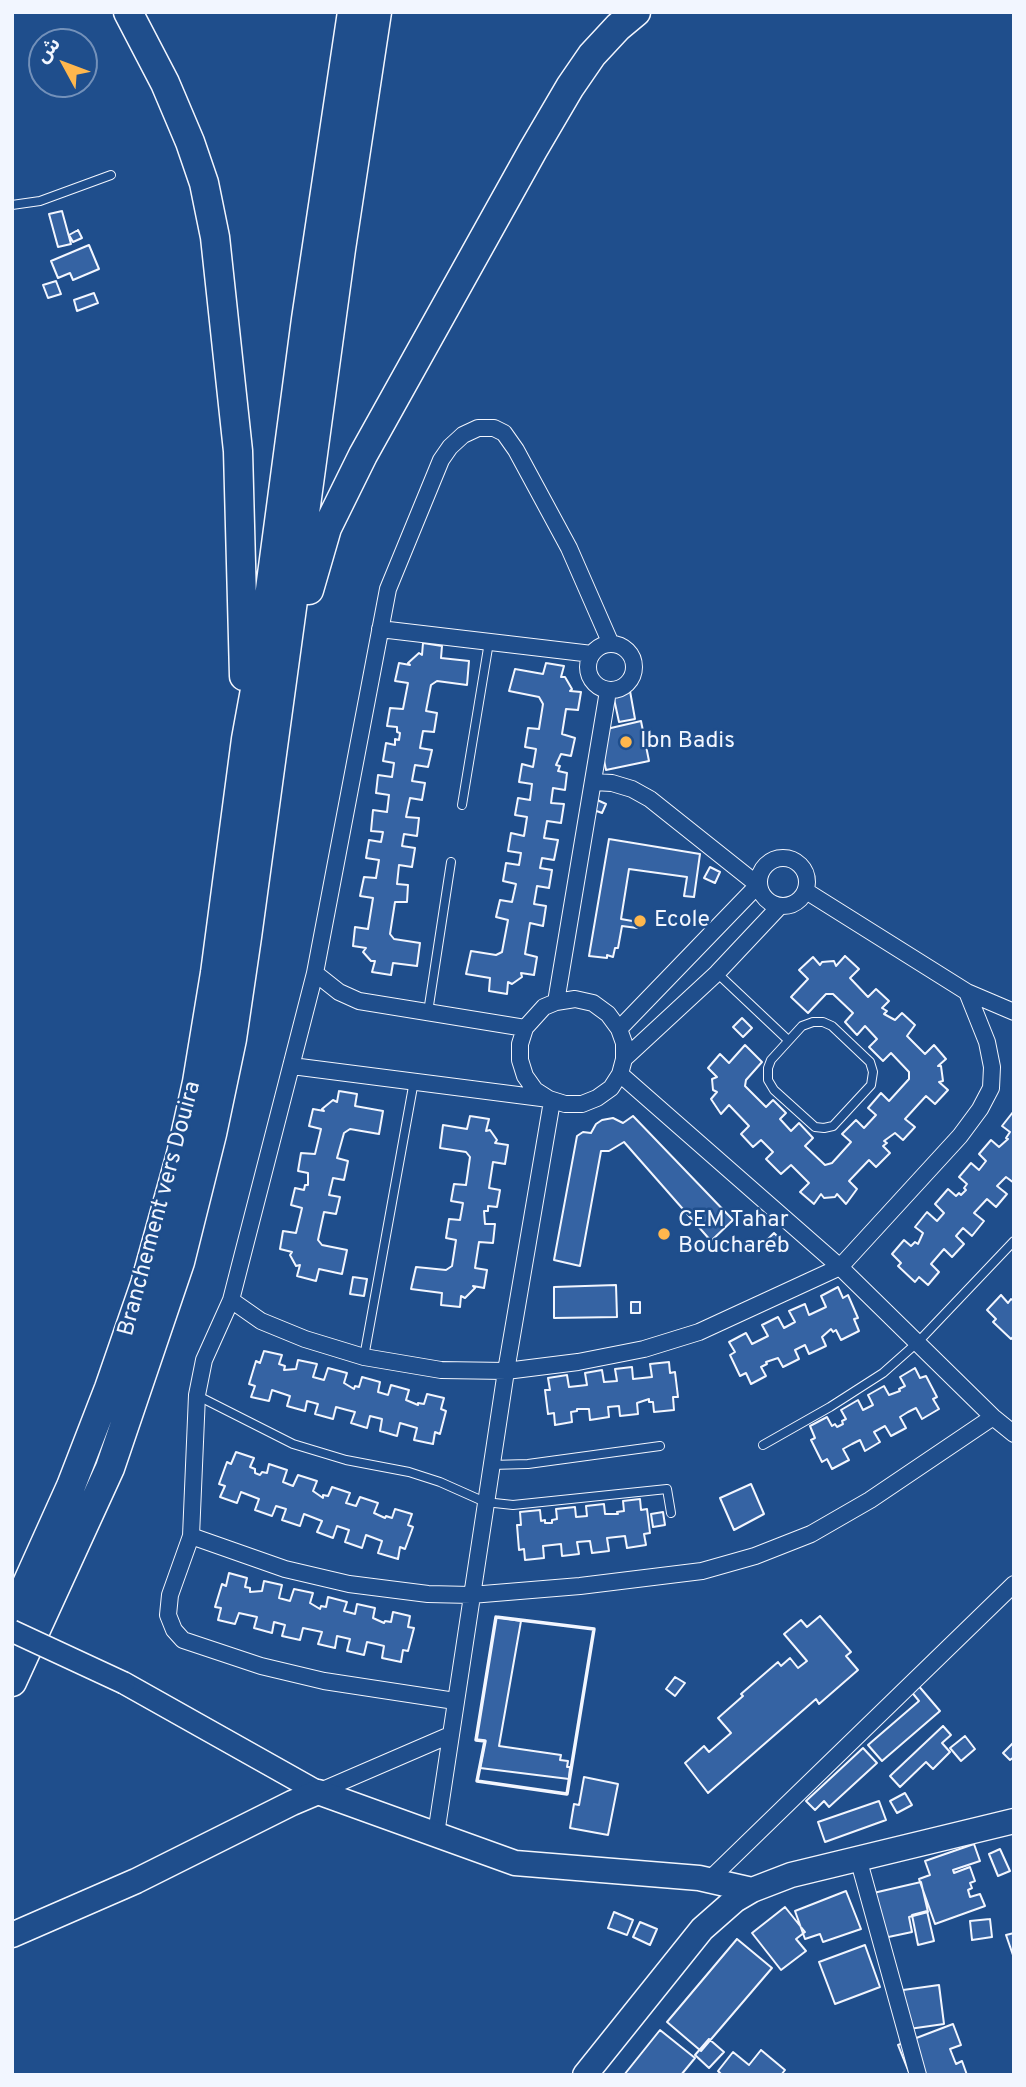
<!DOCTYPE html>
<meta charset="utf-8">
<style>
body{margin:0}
#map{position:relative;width:1026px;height:2087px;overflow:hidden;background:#1f4e8c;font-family:Overpass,"Noto Sans Arabic",sans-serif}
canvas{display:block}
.frame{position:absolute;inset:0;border:14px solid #f2f6ff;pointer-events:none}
.north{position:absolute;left:28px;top:28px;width:70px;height:70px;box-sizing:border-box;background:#1f4e8c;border:2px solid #7391ba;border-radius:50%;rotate:311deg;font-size:19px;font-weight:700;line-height:28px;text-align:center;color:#f2f6ff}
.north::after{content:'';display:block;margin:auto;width:24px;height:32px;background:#ffb74d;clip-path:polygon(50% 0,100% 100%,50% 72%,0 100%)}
</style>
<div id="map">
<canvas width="1026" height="2087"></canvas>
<div class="frame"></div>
<div class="north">ش</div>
</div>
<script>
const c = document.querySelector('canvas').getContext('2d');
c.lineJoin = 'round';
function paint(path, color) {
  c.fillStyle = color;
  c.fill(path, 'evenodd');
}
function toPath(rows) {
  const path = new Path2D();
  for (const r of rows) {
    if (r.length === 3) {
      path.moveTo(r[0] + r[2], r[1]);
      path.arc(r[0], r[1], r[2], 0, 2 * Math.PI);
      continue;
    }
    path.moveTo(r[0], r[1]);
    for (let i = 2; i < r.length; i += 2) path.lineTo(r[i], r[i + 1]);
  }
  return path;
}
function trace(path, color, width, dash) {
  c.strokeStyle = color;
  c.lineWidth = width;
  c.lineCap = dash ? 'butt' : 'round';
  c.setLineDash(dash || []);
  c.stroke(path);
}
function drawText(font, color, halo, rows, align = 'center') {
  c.font = font + ' Overpass,sans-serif';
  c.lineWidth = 5;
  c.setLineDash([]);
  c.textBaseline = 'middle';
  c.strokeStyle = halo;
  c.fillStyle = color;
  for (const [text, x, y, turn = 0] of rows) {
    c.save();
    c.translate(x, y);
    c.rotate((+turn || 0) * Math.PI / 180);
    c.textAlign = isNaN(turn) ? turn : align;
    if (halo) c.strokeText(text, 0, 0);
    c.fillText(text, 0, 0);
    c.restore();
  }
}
const building = toPath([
 [62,211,71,244,58,247,49,214,62,211],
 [78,230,82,238,73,242,69,235,78,230],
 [89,245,99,269,73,280,70,273,58,278,51,261,89,245],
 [56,281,61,294,48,298,43,285,56,281],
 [94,293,98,303,77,311,74,300,94,293],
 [423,643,442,646,441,658,469,661,467,685,437,681,431,685,426,711,437,713,434,732,423,731,420,748,432,750,428,767,415,765,412,781,425,783,422,800,410,798,406,817,419,818,417,836,404,834,402,846,415,848,412,867,399,865,397,884,408,885,407,902,395,902,390,934,394,939,420,943,417,966,393,963,391,975,372,972,375,961,371,961,363,952,366,948,353,946,355,927,368,929,373,898,360,896,364,877,376,878,379,860,366,858,369,840,381,842,383,832,371,831,373,810,387,812,389,795,376,793,378,775,392,777,394,763,383,761,386,743,395,745,395,739,399,740,400,733,397,732,397,727,387,726,390,708,403,709,408,683,395,681,399,663,410,665,408,663,419,653,422,655,423,643],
 [546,663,564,666,561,677,565,677,572,689,570,691,581,692,578,710,566,709,562,734,575,738,571,756,561,754,556,765,560,766,558,771,567,773,565,790,553,788,551,803,564,804,561,823,547,821,544,838,558,840,554,860,542,858,540,868,552,870,549,888,537,886,534,904,546,906,543,926,530,923,525,954,537,957,534,975,521,973,522,977,512,984,508,982,507,994,489,991,490,978,466,974,471,951,496,955,502,952,508,920,496,917,500,900,512,902,516,884,503,881,506,863,519,865,521,853,508,851,511,833,524,836,527,817,515,815,518,798,530,800,532,784,519,782,522,764,533,767,536,749,525,747,528,728,539,729,543,704,539,697,509,691,515,669,543,674,546,663],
 [630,691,635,719,619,722,613,694,630,691],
 [641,721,649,761,606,770,598,731,641,721],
 [595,799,606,804,602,813,591,809,595,799],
 [609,839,700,854,694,897,684,896,687,877,629,869,621,919,638,922,637,928,622,926,618,948,615,948,613,957,607,955,607,958,589,956,609,839],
 [710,867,720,872,715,883,704,878,710,867],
 [845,956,859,969,850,978,868,997,876,989,889,1001,882,1008,887,1011,884,1014,895,1020,902,1013,915,1025,907,1036,925,1054,934,1045,946,1059,938,1066,941,1066,943,1081,939,1082,948,1090,935,1104,926,1096,905,1119,915,1127,903,1140,895,1133,884,1141,887,1143,883,1146,890,1153,876,1167,869,1160,849,1181,857,1189,846,1204,837,1194,835,1197,824,1198,821,1194,814,1204,800,1192,809,1183,791,1165,781,1174,766,1159,773,1152,761,1140,753,1147,741,1134,749,1126,729,1105,721,1114,711,1099,717,1092,713,1090,712,1079,717,1077,708,1068,720,1054,729,1063,745,1045,762,1062,746,1080,745,1086,766,1107,773,1100,786,1113,780,1119,791,1131,799,1123,813,1138,805,1146,825,1165,832,1163,851,1142,842,1134,856,1120,864,1128,876,1115,868,1108,881,1093,889,1101,909,1079,909,1072,891,1053,883,1061,869,1047,877,1039,865,1026,857,1035,845,1022,853,1013,833,994,826,994,808,1013,791,997,808,979,799,970,813,957,820,965,822,962,834,961,836,966,845,956],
 [742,1018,752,1028,743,1037,733,1027,742,1018],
 [339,1091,357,1094,355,1106,383,1111,379,1134,350,1129,344,1133,337,1158,348,1161,344,1180,333,1178,329,1195,340,1197,336,1214,324,1212,318,1240,322,1245,347,1250,342,1274,319,1269,316,1281,297,1276,300,1265,296,1266,290,1255,292,1252,280,1249,283,1231,296,1233,302,1208,291,1205,295,1188,304,1190,305,1185,308,1185,308,1173,298,1171,301,1153,315,1154,321,1129,309,1126,313,1109,324,1111,322,1109,333,1100,337,1102,339,1091],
 [1013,1112,1014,1183,1006,1177,997,1186,1007,1194,996,1207,987,1199,974,1213,984,1221,972,1236,963,1228,956,1236,964,1244,952,1257,944,1249,931,1264,939,1272,928,1285,919,1277,915,1282,898,1266,901,1263,892,1254,904,1240,911,1246,915,1242,918,1244,923,1233,915,1227,927,1212,937,1221,944,1213,935,1204,948,1189,956,1196,959,1193,961,1195,966,1190,964,1188,967,1184,959,1177,971,1163,979,1170,986,1161,979,1154,991,1140,999,1147,1008,1139,1006,1138,1010,1132,1002,1126,1013,1112],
 [470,1116,489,1119,486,1131,490,1130,497,1140,495,1143,508,1145,505,1164,493,1162,489,1188,500,1190,497,1207,488,1206,488,1211,484,1211,485,1224,495,1224,493,1243,479,1242,475,1268,487,1270,484,1288,473,1286,475,1288,465,1298,461,1296,460,1307,441,1305,442,1293,411,1289,416,1267,446,1270,452,1266,456,1240,446,1238,449,1219,460,1220,463,1203,451,1201,454,1184,466,1185,470,1157,466,1152,440,1148,443,1125,467,1129,470,1116],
 [633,1116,733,1220,711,1241,624,1142,609,1151,601,1151,580,1266,554,1260,577,1136,583,1132,591,1133,596,1124,602,1120,613,1118,623,1123,633,1116],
 [774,1233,784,1243,777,1251,766,1241,774,1233],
 [353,1277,367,1279,364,1296,350,1294,353,1277],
 [616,1285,617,1317,554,1318,554,1287,616,1285],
 [838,1287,843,1298,848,1295,858,1318,854,1319,859,1331,841,1340,836,1330,833,1332,831,1329,822,1337,826,1346,809,1354,805,1345,795,1350,799,1359,783,1367,778,1358,766,1362,767,1364,761,1367,766,1376,751,1384,746,1373,740,1376,730,1355,735,1352,729,1342,746,1333,752,1344,768,1336,762,1325,778,1317,784,1328,795,1322,789,1311,805,1304,809,1315,826,1307,821,1296,838,1287],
 [1001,1295,1008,1303,1011,1299,1014,1301,1014,1336,1011,1339,993,1322,996,1319,987,1310,1001,1295],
 [631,1302,640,1302,640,1313,631,1313,631,1302],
 [264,1351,282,1355,279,1364,285,1366,284,1370,296,1369,298,1360,317,1364,313,1377,324,1380,328,1368,347,1373,344,1383,354,1389,355,1386,359,1387,362,1377,380,1382,378,1392,388,1395,391,1385,409,1390,406,1400,418,1405,418,1403,424,1404,427,1394,444,1398,441,1409,446,1411,440,1434,435,1432,433,1444,414,1440,417,1428,400,1423,397,1436,380,1431,382,1419,370,1416,367,1428,351,1423,355,1412,347,1410,336,1407,333,1419,315,1414,318,1404,307,1401,305,1411,287,1406,290,1396,272,1390,269,1401,251,1397,255,1386,249,1384,256,1361,260,1363,264,1351],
 [669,1362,670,1373,675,1372,678,1397,673,1397,674,1410,654,1412,653,1402,649,1402,649,1399,637,1403,638,1414,620,1416,619,1406,608,1407,609,1417,590,1420,589,1409,577,1409,577,1411,571,1412,572,1422,555,1425,554,1413,548,1414,545,1390,550,1390,548,1378,567,1375,569,1387,587,1385,585,1373,602,1370,604,1382,617,1381,615,1369,632,1367,633,1379,652,1377,650,1364,669,1362],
 [915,1368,920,1378,926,1376,937,1397,933,1399,939,1409,922,1419,916,1408,908,1412,900,1417,906,1428,891,1436,885,1426,874,1432,880,1442,865,1451,860,1440,852,1444,843,1449,849,1460,832,1469,827,1459,822,1462,811,1440,815,1438,810,1426,827,1417,832,1426,835,1424,837,1427,843,1424,842,1421,846,1419,841,1410,858,1400,863,1410,873,1405,868,1395,884,1386,889,1395,900,1391,899,1389,905,1386,900,1377,915,1368],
 [236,1452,254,1458,250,1467,255,1469,255,1473,260,1475,262,1472,267,1473,269,1464,287,1470,283,1482,293,1486,298,1475,317,1481,313,1491,323,1498,323,1495,328,1496,332,1487,350,1493,346,1503,356,1506,360,1497,378,1503,374,1513,385,1518,386,1516,392,1518,395,1509,412,1514,408,1525,413,1527,405,1549,400,1547,398,1559,378,1553,382,1541,366,1535,362,1548,345,1542,349,1530,337,1526,333,1538,317,1532,322,1521,304,1514,300,1526,282,1520,286,1509,276,1506,272,1516,255,1510,259,1499,241,1492,237,1503,220,1497,225,1486,219,1484,227,1462,231,1464,236,1452],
 [751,1484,764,1514,734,1530,720,1498,751,1484],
 [640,1499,641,1510,647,1509,650,1533,644,1534,646,1545,627,1548,625,1536,607,1538,609,1551,592,1553,590,1541,577,1542,579,1554,562,1556,561,1544,543,1546,544,1558,525,1560,524,1549,519,1550,517,1525,521,1525,520,1512,540,1510,541,1521,545,1520,545,1523,552,1523,552,1520,557,1519,556,1509,575,1507,576,1517,587,1516,586,1506,604,1504,605,1514,618,1514,617,1512,624,1511,623,1501,640,1499],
 [663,1512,665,1525,653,1527,651,1514,663,1512],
 [229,1573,247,1578,245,1587,250,1588,250,1592,262,1591,264,1581,282,1585,279,1598,290,1601,294,1589,313,1593,310,1603,320,1609,321,1606,326,1607,328,1597,347,1602,344,1611,355,1614,357,1604,375,1608,373,1618,384,1623,385,1621,391,1622,393,1612,410,1616,408,1627,414,1628,408,1651,403,1650,401,1662,382,1658,384,1646,376,1644,367,1642,364,1655,347,1651,350,1639,337,1636,335,1648,318,1644,322,1632,303,1628,300,1640,282,1636,285,1625,274,1622,272,1633,254,1628,257,1617,239,1613,235,1624,218,1620,221,1608,215,1607,222,1584,226,1586,229,1573],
 [820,1616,851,1652,846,1656,858,1670,819,1704,816,1699,708,1793,685,1763,704,1746,709,1752,731,1733,718,1718,743,1696,741,1694,778,1662,781,1666,790,1658,798,1668,807,1661,784,1634,801,1620,807,1627,820,1616],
 [496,1617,521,1621,499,1746,561,1755,560,1760,568,1761,567,1767,570,1767,569,1779,480,1768,485,1741,476,1740,496,1617],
 [675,1677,685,1683,675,1696,666,1689,675,1677],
 [917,1684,940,1711,882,1761,868,1745,919,1701,910,1690,917,1684],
 [943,1726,951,1735,942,1743,950,1752,933,1769,926,1762,900,1787,890,1776,943,1726],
 [965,1736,975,1749,961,1761,950,1748,965,1736],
 [1014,1742,1014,1757,1010,1760,1003,1753,1014,1742],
 [863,1748,877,1763,829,1807,824,1801,815,1810,806,1801,863,1748],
 [584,1777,618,1784,608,1835,570,1828,574,1804,579,1805,584,1777],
 [905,1793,912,1805,897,1813,890,1801,905,1793],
 [879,1801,886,1820,825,1842,818,1822,879,1801],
 [974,1844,980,1861,953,1870,954,1873,970,1867,975,1881,970,1883,972,1888,968,1890,970,1897,980,1894,985,1906,935,1924,919,1879,930,1875,925,1861,974,1844],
 [1000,1849,1010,1871,998,1876,989,1854,1000,1849],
 [921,1882,928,1912,909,1917,912,1932,879,1939,869,1894,921,1882],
 [846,1891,861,1929,823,1942,820,1934,805,1939,795,1911,846,1891],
 [785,1907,805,1932,796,1939,806,1951,781,1970,752,1933,785,1907],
 [927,1911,934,1941,918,1945,912,1915,927,1911],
 [614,1912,633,1920,627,1935,608,1928,614,1912],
 [990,1919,992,1937,972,1940,970,1921,990,1919],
 [640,1922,657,1929,650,1945,633,1937,640,1922],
 [1014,1933,1014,1958,1006,1935,1014,1933],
 [737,1939,772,1968,701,2051,667,2022,737,1939],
 [865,1945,880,1987,835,2004,819,1962,865,1945],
 [939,1985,944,2024,902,2030,907,2018,903,1990,939,1985],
 [953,2024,961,2045,950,2049,956,2064,962,2061,967,2075,910,2075,898,2045,953,2024],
 [660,2030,695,2058,681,2075,624,2075,660,2030],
 [709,2039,724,2052,709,2068,695,2055,709,2039],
 [761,2050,785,2070,781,2075,722,2075,718,2071,733,2052,749,2065,761,2050]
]);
paint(building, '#3563a3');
trace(building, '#f2f6ff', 2);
const lane = toPath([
 [12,205,40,201,111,175],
 [462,805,489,642],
 [717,973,788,1040],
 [428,1012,451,862],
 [813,1022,823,1022,832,1026,870,1062,873,1072,871,1085,833,1126,824,1128,815,1127,774,1090,768,1080,768,1068,771,1060,802,1026,813,1022],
 [364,1357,414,1081],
 [198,1396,293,1444,346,1460,409,1472,440,1482,485,1502,513,1505,667,1489,671,1513],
 [763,1445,830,1407,883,1373,918,1342,1014,1241],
 [491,1465,528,1464,660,1446]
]);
const street = toPath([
 [380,629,592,654],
 [611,667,23],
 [593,782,612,783,632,789,650,799,758,885,619,1029],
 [783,882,24],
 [806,891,967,992,1014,1012],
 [315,973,339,992,359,1001,525,1028],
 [556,1002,608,691],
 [624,1059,717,973,780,906],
 [292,1066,549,1099,565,1104,582,1104,597,1098,611,1088,620,1074,624,1059,624,1043,619,1029,608,1014,593,1003,575,999,556,1002,544,1007,525,1028,520,1044,520,1060,525,1076,535,1090,549,1099],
 [620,1074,840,1267,993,1417,1014,1434],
 [231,1300,261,1321,305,1339,364,1357,441,1370,506,1371,578,1362,644,1349,699,1332,840,1267,960,1136,980,1109,991,1088,992,1067,987,1042,967,992],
 [191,1536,285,1569,349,1584,428,1594,471,1595,580,1586,702,1571,755,1556,811,1534,870,1500,993,1417],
 [455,1701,324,1681,261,1666,183,1640,174,1630,168,1615,170,1595,191,1536,197,1395,204,1360,231,1300,315,973,388,589,441,460,450,447,463,435,478,428,494,428,504,433,516,450,569,548,611,644],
 [318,1792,450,1735],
 [436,1834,506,1371,552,1101],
 [858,1858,918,2075],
 [709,1880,1014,1584]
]);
const secondary = toPath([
 [124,1683,318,1792]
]);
const primary = toPath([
 [12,1935,136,1881,292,1803,318,1792,515,1863,699,1878,752,1890],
 [585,2075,702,1929,735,1900,752,1890,791,1875,1014,1821]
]);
const highway = toPath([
 [128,12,165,83,190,142,204,183,215,237,238,451,244,676],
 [309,590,327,528,363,455,533,150,570,87,592,55,618,27,636,12],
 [12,1617,71,1486,109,1388,145,1284,181,1154,197,1082,215,973,246,739,261,657,306,319,352,12],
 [12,1682,110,1468,180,1262,212,1134,232,1039,247,937,341,249,377,12]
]);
trace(lane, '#f2f6ff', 10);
trace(street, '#f2f6ff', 18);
trace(secondary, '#f2f6ff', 24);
trace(primary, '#f2f6ff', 27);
trace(highway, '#f2f6ff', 31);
trace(lane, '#1f4e8c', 8);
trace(street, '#1f4e8c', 16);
trace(secondary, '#1f4e8c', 21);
trace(primary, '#1f4e8c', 24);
trace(highway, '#1f4e8c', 28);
const secondaryBridge = toPath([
 [12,1631,124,1683]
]);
trace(secondaryBridge, '#f2f6ff', 24, []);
trace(secondaryBridge, '#1f4e8c', 21);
trace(toPath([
 [496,1617,594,1629,567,1794,477,1781,485,1741,476,1740,496,1617]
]), '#f2f6ff', 3.5);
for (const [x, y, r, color] of [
 [626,742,7,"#ffb74d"],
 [640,921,7,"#ffb74d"],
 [664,1234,7,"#ffb74d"]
]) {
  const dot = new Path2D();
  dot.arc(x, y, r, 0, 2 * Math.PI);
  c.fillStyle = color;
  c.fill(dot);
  trace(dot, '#1f4e8c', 2.5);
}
drawText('23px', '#f2f6ff', '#1f4e8c', [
 ["Ibn Badis",640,742],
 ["Ecole",654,921],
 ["CEM Tahar",678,1221],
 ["Bouchareb",678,1247]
], 'left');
drawText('23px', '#f2f6ff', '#1f4e8c', [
 ["Branchement vers Douira",161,1209,-75]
]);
</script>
